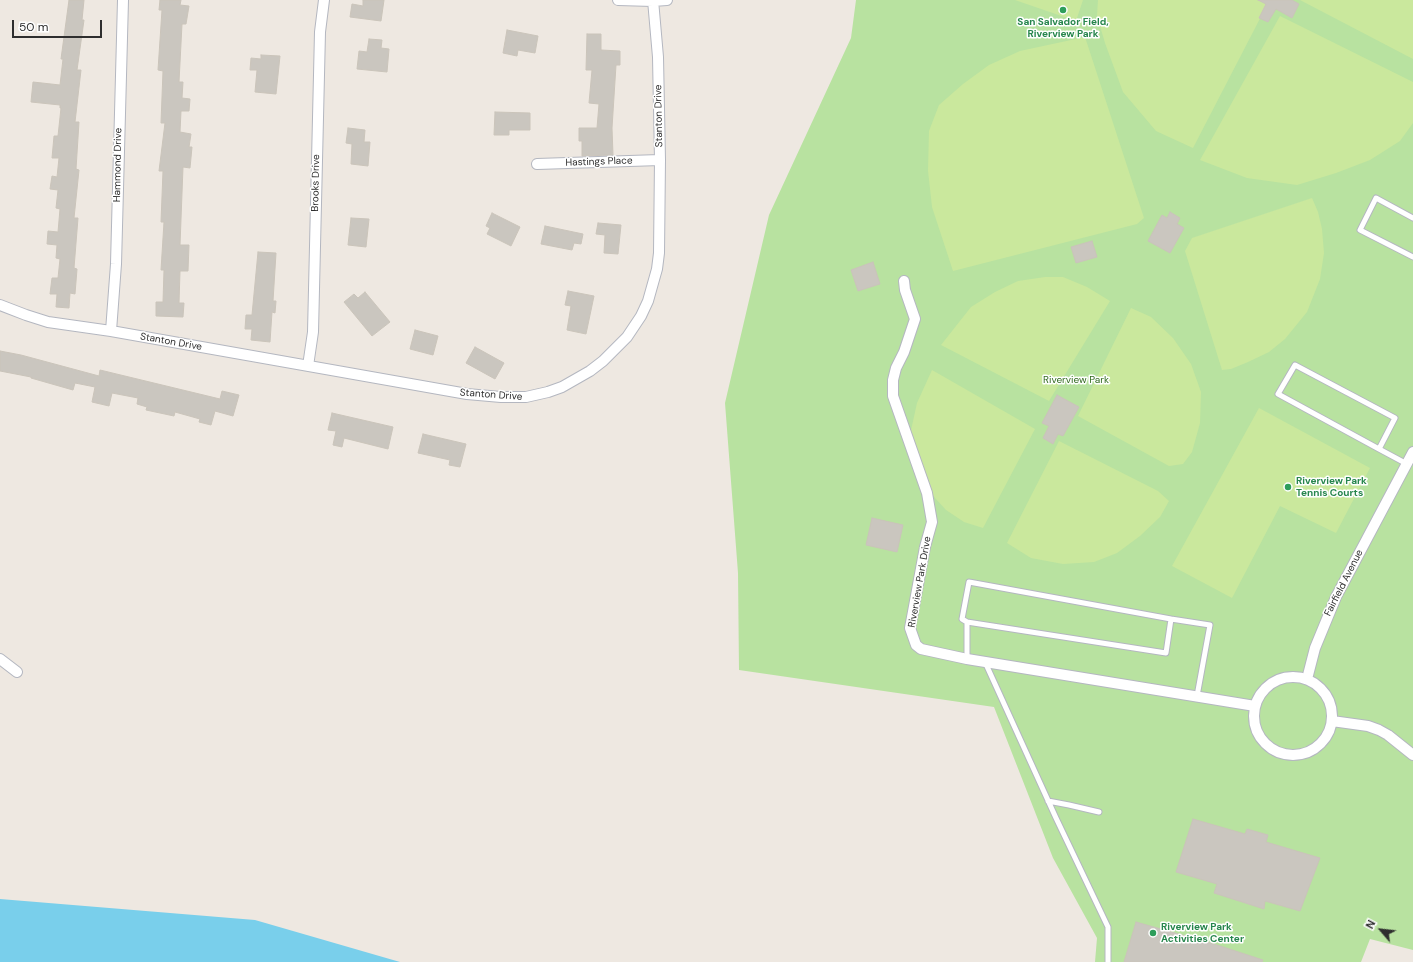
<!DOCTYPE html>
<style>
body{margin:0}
#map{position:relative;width:1413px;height:962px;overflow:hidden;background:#eee8e1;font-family:"DM Sans",sans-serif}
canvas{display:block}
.north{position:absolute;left:1361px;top:910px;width:40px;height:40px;-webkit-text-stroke:3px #fff;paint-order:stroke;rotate:298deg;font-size:11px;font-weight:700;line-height:16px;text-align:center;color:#2e2e2e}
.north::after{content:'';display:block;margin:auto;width:14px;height:18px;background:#2e2e2e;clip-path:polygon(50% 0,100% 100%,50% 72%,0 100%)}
.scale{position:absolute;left:12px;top:20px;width:90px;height:18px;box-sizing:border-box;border:2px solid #2e2e2e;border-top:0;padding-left:5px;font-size:12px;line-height:14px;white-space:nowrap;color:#2e2e2e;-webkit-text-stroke:3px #fff;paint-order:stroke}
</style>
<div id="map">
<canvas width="1413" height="962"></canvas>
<div class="north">N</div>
<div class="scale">50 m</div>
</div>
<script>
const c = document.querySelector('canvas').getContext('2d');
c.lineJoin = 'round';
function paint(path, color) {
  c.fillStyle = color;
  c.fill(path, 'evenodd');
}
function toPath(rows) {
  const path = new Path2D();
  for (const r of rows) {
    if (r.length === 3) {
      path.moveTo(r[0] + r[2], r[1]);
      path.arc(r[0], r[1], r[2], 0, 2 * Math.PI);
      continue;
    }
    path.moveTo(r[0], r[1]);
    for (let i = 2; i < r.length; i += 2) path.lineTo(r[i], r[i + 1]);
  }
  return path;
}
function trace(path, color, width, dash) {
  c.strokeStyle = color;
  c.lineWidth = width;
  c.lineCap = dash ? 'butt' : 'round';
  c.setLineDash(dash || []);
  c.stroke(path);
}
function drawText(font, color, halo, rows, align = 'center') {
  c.font = font + ' "DM Sans",sans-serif';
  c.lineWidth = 3;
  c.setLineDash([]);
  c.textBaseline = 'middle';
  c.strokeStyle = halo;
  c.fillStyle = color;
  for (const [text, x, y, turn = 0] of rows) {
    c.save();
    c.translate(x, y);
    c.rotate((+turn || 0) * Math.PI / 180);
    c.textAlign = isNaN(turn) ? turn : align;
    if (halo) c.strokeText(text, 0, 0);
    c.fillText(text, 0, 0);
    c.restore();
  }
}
paint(toPath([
 [856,0,1413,0,1413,950,1370,939,1361,962,1095,962,1097,938,1053,858,994,707,739,670,738,573,725,403,769,215,851,38]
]), '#b8e2a0');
paint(toPath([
 [1015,0,1083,0,1076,21],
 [1098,0,1258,0,1267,5,1193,148,1156,131,1123,92,1105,43,1097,16],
 [1300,0,1413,0,1413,59],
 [1280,16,1413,82,1413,123,1400,141,1370,160,1336,173,1297,185,1247,178,1200,160],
 [1085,37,1144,218,1137,224,953,271,932,207,928,171,929,131,939,105,963,84,989,65,1020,51],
 [1312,198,1318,212,1322,229,1324,253,1320,279,1307,312,1285,339,1269,352,1248,362,1231,369,1222,370,1185,251,1192,238],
 [1045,277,1063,277,1087,287,1110,301,1049,401,941,345,971,307,995,292,1018,281],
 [1131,308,1151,317,1173,338,1191,364,1201,392,1200,423,1192,452,1183,464,1169,466,1078,416],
 [932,370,1035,429,983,528,964,522,946,510,925,487,910,435,917,403],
 [1259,408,1370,468,1336,533,1280,506,1232,598,1172,566],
 [1059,441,1158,491,1169,501,1160,517,1140,536,1117,553,1094,562,1063,564,1031,558,1007,543]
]), '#cae89d');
paint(toPath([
 [0,899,255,920,400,962,0,962]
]), '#79cfeb');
const building = toPath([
 [69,0,84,0,82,20,84,20,77,70,81,70,75,122,79,122,76,169,79,170,74,218,78,218,74,268,77,269,75,294,70,293,69,308,56,307,57,294,50,294,52,278,58,278,60,259,56,258,57,245,47,244,48,231,58,232,60,209,56,208,58,190,50,189,52,176,57,177,59,158,52,158,54,136,58,136,61,108,60,108,60,105,31,102,33,82,60,85,63,59,61,59,69,0],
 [160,0,181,0,180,5,189,6,186,24,182,24,179,82,183,82,182,98,190,99,189,111,181,111,180,132,191,134,189,147,192,147,190,168,183,167,180,245,189,245,188,271,180,271,179,303,184,303,183,317,156,316,156,302,163,302,164,270,161,270,164,222,161,222,163,171,159,171,165,123,161,123,163,71,158,70,162,10,159,10,160,0],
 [363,0,384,0,381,21,350,17,352,4,363,6,363,0],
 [1258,0,1292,0,1299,4,1292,18,1276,9,1268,22,1259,18,1266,4,1258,0],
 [507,30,538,36,535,53,518,50,517,56,503,53,507,30],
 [587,34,601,34,601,50,620,51,620,65,616,65,612,128,613,155,582,156,582,141,579,141,579,128,597,128,599,104,589,103,592,70,586,70,587,34],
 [369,39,382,40,381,48,389,49,387,72,357,69,359,51,367,52,369,39],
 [261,55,280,56,276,94,255,92,257,70,250,70,251,58,261,59,261,55],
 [495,112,530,113,530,130,509,130,509,135,494,135,495,112],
 [348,128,365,130,364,142,370,142,368,166,351,164,352,144,346,143,348,128],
 [1170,212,1180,218,1177,224,1184,228,1170,253,1148,241,1162,215,1167,218,1170,212],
 [492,213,520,227,511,246,487,234,490,228,486,226,492,213],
 [351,218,369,219,366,247,348,245,351,218],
 [598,223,621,225,618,254,604,253,605,235,596,234,598,223],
 [545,226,583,234,581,244,574,243,572,250,541,244,545,226],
 [1092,241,1097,257,1076,263,1071,247,1092,241],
 [258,252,276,253,273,301,276,301,275,313,272,312,270,342,251,340,252,329,245,329,246,315,252,315,258,252],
 [873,262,880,284,858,291,851,270,873,262],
 [568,291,594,296,586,334,567,330,571,306,565,305,568,291],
 [365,292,390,322,372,336,344,302,354,294,358,298,365,292],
 [415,330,438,336,433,355,410,349,415,330],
 [475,347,504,363,495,379,466,363,475,347],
 [0,351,21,355,99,376,100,370,220,399,222,391,239,395,233,416,215,411,211,425,199,422,200,419,175,412,174,416,146,410,147,407,137,404,138,398,112,393,109,406,92,402,95,387,75,383,73,390,31,378,31,377,0,371,0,351],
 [1057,395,1079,407,1063,436,1058,434,1053,444,1043,438,1049,426,1042,423,1057,395],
 [332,413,393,427,388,449,344,438,342,447,333,445,336,431,328,430,332,413],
 [423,434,466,444,460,467,449,465,450,460,418,453,423,434],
 [872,518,903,525,897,552,866,545,872,518],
 [1193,819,1245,834,1247,829,1268,835,1266,842,1320,858,1300,911,1265,901,1264,909,1214,893,1217,884,1176,872,1193,819],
 [1136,922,1214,944,1263,960,1262,962,1124,962,1136,922]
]);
paint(building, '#cac6bf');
trace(building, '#cac4ba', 1);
const service = toPath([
 [1413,218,1376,198,1360,230,1413,257],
 [1379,449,1395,418,1295,365,1278,394,1379,449,1407,464],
 [969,582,1171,619,1166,653,967,622,962,619,969,582],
 [1171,619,1210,625,1197,696],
 [967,659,967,622],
 [985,662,1056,818,1108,927,1108,962],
 [1048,801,1069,805,1099,812]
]);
const minor = toPath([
 [618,0,653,1,667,0],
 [537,164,660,160],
 [904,281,905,290,915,319,904,352,896,368,893,380,893,396,927,493,932,522,925,547,910,628,916,645,921,649,967,659,1255,706],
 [0,305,26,315,48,322,111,331,467,394,501,397,526,397,548,392,562,387,590,371,603,361,627,337,641,316,648,301,657,269,659,253,660,160,658,57,653,0],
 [111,331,116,264,123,0],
 [308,366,313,332,320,32,324,0],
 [0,659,17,672],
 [1293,716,39],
 [1307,679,1315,648,1336,597,1413,452],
 [1332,721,1368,726,1379,730,1388,735,1413,755]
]);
trace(service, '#b4b7c0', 7);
trace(minor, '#b4b7c0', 12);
trace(service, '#fff', 5);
trace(minor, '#fff', 10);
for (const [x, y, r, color] of [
 [1063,10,4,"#2e9e5b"],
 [1288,487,4,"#2e9e5b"],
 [1153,933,4,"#2e9e5b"]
]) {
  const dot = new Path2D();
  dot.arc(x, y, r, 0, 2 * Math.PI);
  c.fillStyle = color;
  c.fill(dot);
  trace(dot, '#fff', 1.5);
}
drawText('bold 10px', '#27864d', '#fff', [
 ["San Salvador Field,",1063,22,"center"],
 ["Riverview Park",1063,34,"center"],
 ["Riverview Park",1296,481],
 ["Tennis Courts",1296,493],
 ["Riverview Park",1161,927],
 ["Activities Center",1161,939]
], 'left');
drawText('10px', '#2e2e2e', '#fff', [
 ["Stanton Drive",659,116,-91],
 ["Hastings Place",599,162,-2],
 ["Hammond Drive",118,165,-89],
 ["Brooks Drive",316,183,-89],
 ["Stanton Drive",171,342,10],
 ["Stanton Drive",491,395,4],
 ["Riverview Park Drive",920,582,-80],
 ["Fairfield Avenue",1344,583,-63]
]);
drawText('10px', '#306a1e', '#fff', [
 ["Riverview Park",1076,380]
]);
</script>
